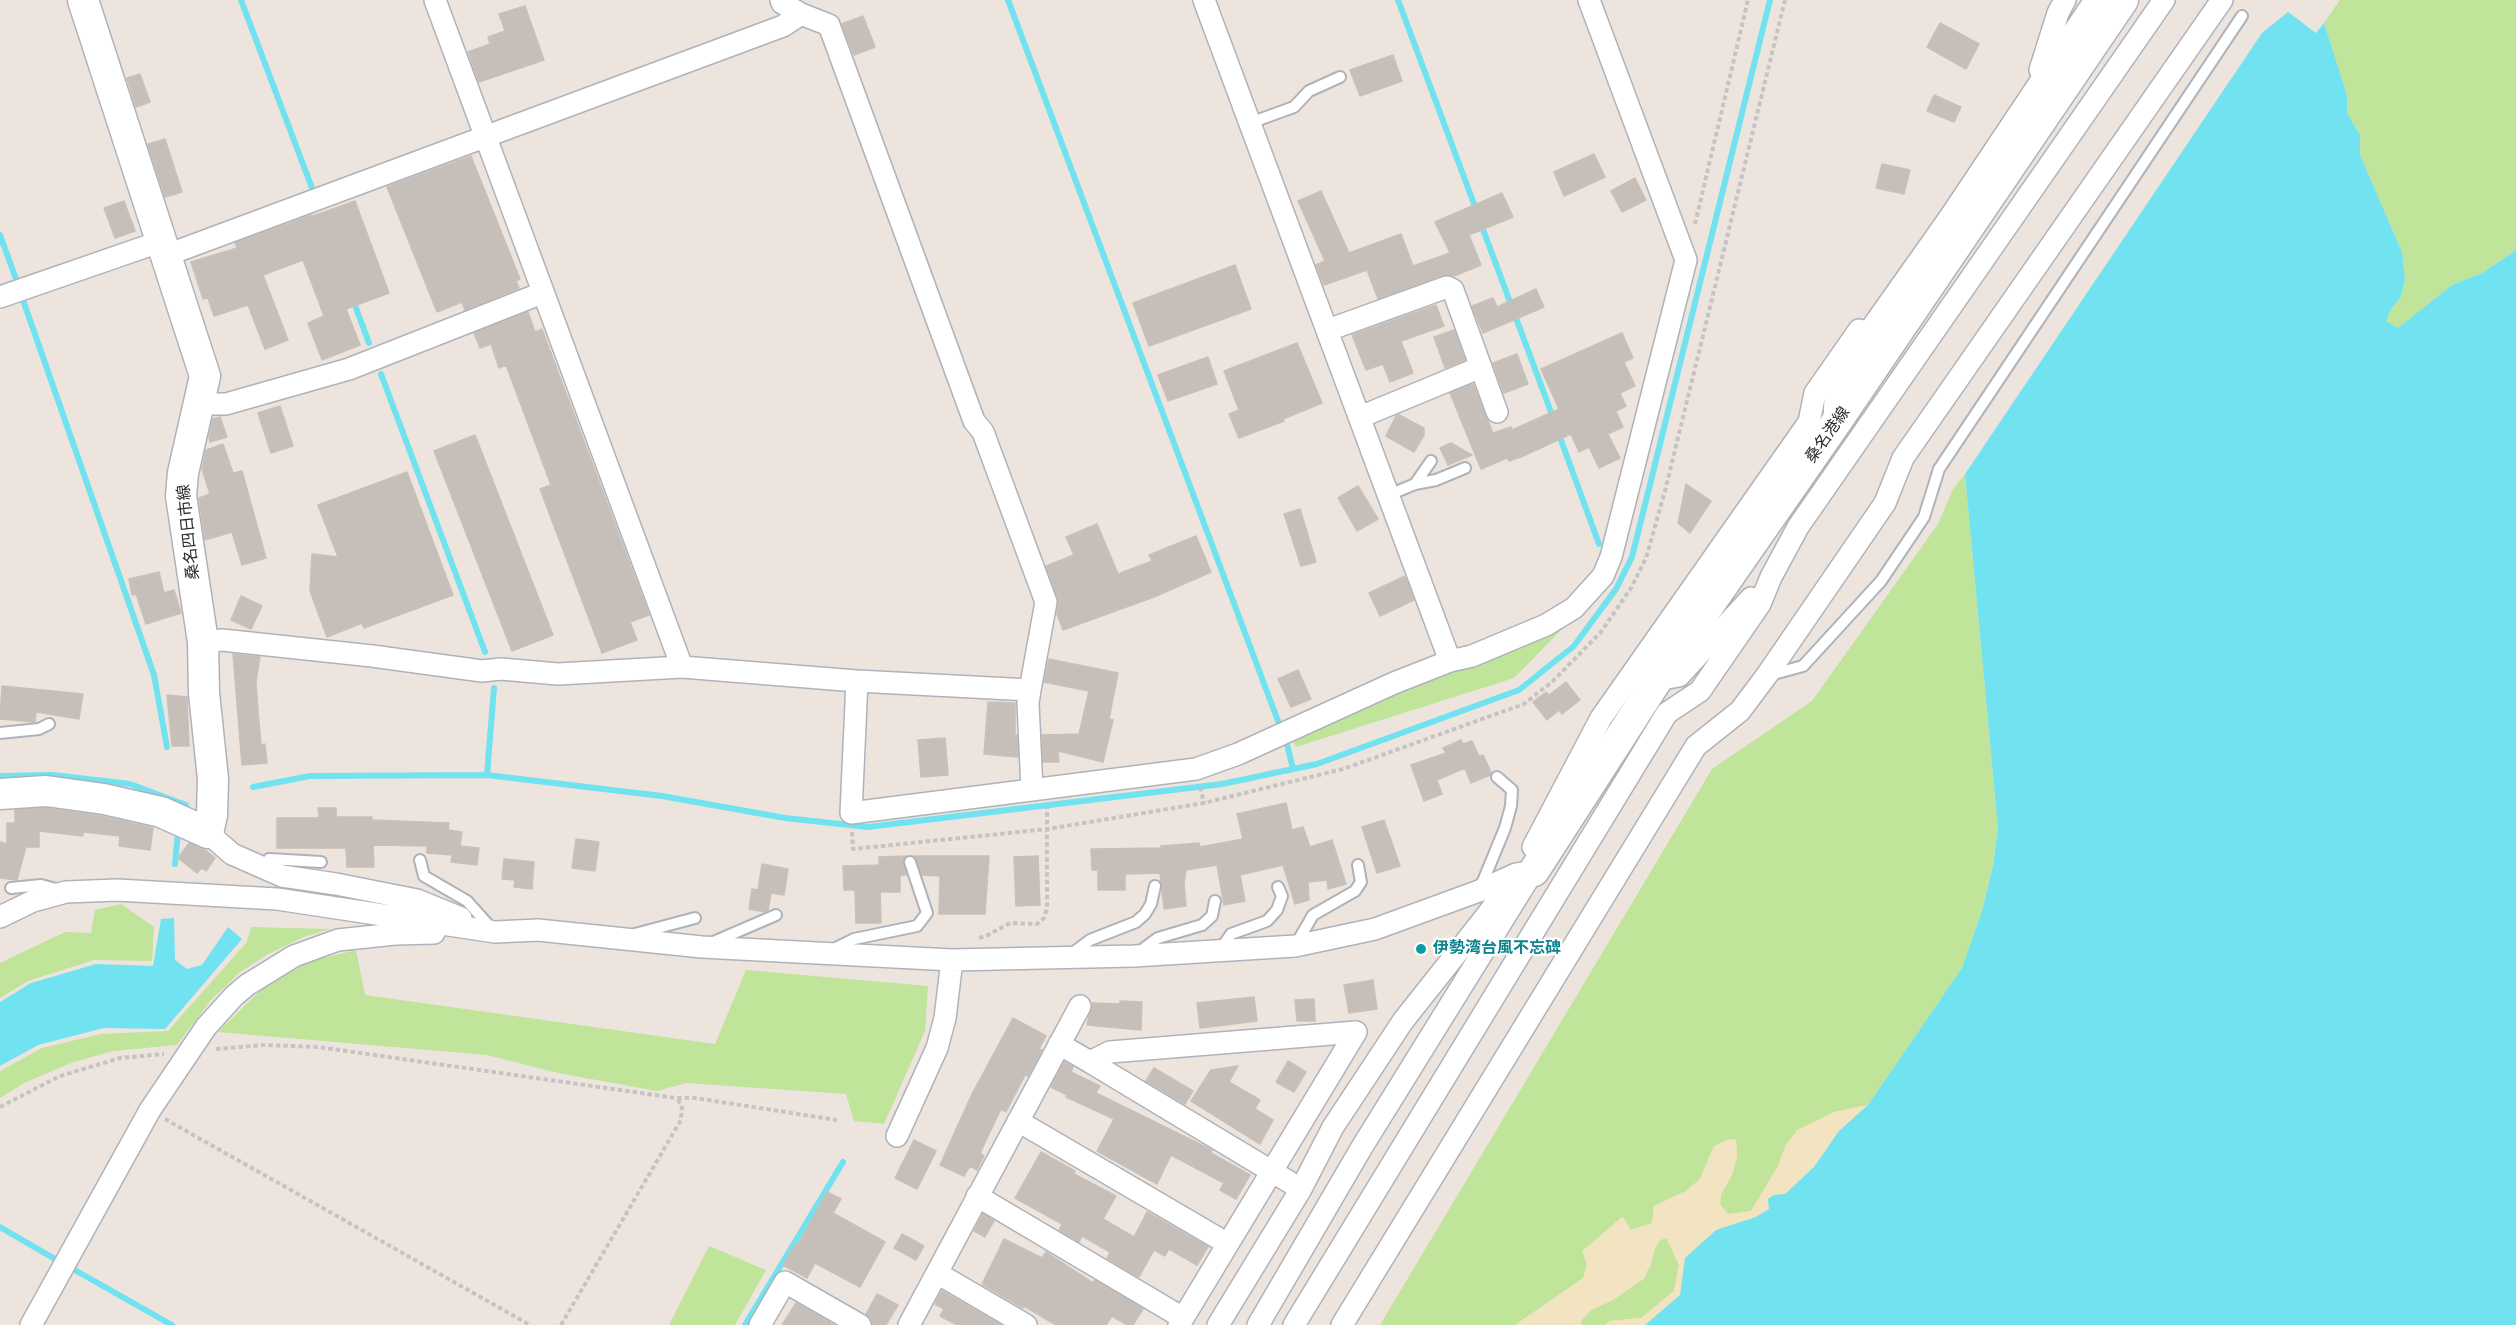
<!DOCTYPE html>
<meta charset="utf-8">
<style>
body{margin:0}
canvas{display:block;background:#ede4de}
</style>
<canvas width="2516" height="1325"></canvas>
<script>
const c = document.querySelector('canvas').getContext('2d');
c.lineJoin = 'round';
function paint(path, color) {
  c.fillStyle = color;
  c.fill(path, 'evenodd');
}
function toPath(rows) {
  const path = new Path2D();
  for (const r of rows) {
    path.moveTo(r[0], r[1]);
    for (let i = 2; i < r.length; i += 2) path.lineTo(r[i], r[i + 1]);
  }
  return path;
}
function trace(path, color, width, dash) {
  c.strokeStyle = color;
  c.lineWidth = width;
  c.lineCap = dash ? 'butt' : 'round';
  c.setLineDash(dash || []);
  c.stroke(path);
}
function drawText(font, color, halo, rows, align = 'center') {
  c.font = font + ' Arial,"Noto Sans JP",sans-serif';
  c.lineWidth = 4.5;
  c.setLineDash([]);
  c.textBaseline = 'middle';
  c.strokeStyle = halo;
  c.fillStyle = color;
  for (const [text, x, y, turn = 0] of rows) {
    c.save();
    c.translate(x, y);
    c.rotate((+turn || 0) * Math.PI / 180);
    c.textAlign = isNaN(turn) ? turn : align;
    if (halo) c.strokeText(text, 0, 0);
    c.fillText(text, 0, 0);
    c.restore();
  }
}
paint(toPath([
 [2340,0,2516,0,2516,250,2482,273,2452,285,2398,328,2386,321,2391,309,2401,297,2405,279,2402,252,2360,155,2360,135,2347,113,2347,95,2324,23],
 [1965,474,1998,828,1993,865,1982,911,1962,968,1868,1105,1834,1112,1786,1144,1778,1166,1751,1211,1728,1215,1720,1204,1721,1194,1732,1175,1737,1158,1736,1140,1714,1146,1700,1179,1686,1191,1654,1206,1652,1223,1631,1230,1623,1217,1587,1264,1584,1278,1515,1325,1380,1325,1712,769,1812,701,1938,524,1953,489],
 [1572,619,1514,678,1296,747,1291,737,1440,675,1473,666],
 [121,904,154,927,152,961,94,960,28,981,0,998,0,963,65,932,91,933,95,910],
 [251,927,330,929,304,937,268,954,240,972,210,1001,177,1045,113,1051,71,1063,26,1082,0,1098,0,1071,42,1048,101,1034,168,1031,247,942],
 [356,950,365,995,715,1044,746,970,928,986,925,1031,884,1124,854,1121,846,1094,686,1083,657,1091,558,1073,487,1055,218,1032,266,985,298,964],
 [1667,1238,1679,1265,1674,1291,1641,1318,1609,1321,1605,1325,1582,1325,1580,1322,1591,1310,1613,1300,1650,1267,1655,1248,1660,1240],
 [709,1246,766,1270,735,1325,669,1325]
]), '#bfe49a');
paint(toPath([
 [1868,1105,1839,1131,1814,1167,1785,1194,1774,1195,1769,1208,1756,1217,1716,1230,1685,1258,1680,1295,1645,1325,1605,1325,1609,1321,1641,1318,1674,1291,1679,1265,1666,1238,1660,1240,1655,1248,1645,1278,1613,1300,1591,1310,1580,1322,1582,1325,1515,1325,1583,1278,1587,1264,1582,1251,1622,1217,1631,1230,1652,1223,1654,1206,1686,1191,1700,1179,1714,1146,1727,1140,1736,1139,1737,1157,1732,1175,1721,1194,1720,1204,1728,1214,1751,1211,1778,1166,1786,1145,1797,1130,1834,1112]
]), '#f2e3c1');
paint(toPath([
 [2288,12,2316,33,2324,23,2347,95,2347,113,2360,135,2360,155,2402,252,2405,279,2401,297,2391,309,2386,321,2398,328,2452,285,2482,273,2516,250,2516,1325,1645,1325,1680,1295,1685,1258,1716,1230,1756,1217,1769,1209,1768,1199,1774,1195,1785,1194,1814,1167,1839,1131,1868,1105,1962,968,1982,911,1993,866,1998,828,1965,474,2262,33],
 [174,918,175,960,187,969,202,965,228,927,242,939,165,1029,104,1028,38,1045,0,1066,0,1002,31,983,96,964,153,966,161,919]
]), '#70e2f0');
trace(toPath([
 [241,0,312,188],
 [1008,0,1278,721],
 [1398,0,1477,212],
 [1481,224,1554,420],
 [0,235,16,279],
 [23,300,154,675,167,747],
 [353,300,369,343],
 [381,374,485,652],
 [1558,432,1599,544],
 [1286,740,1293,769],
 [487,775,494,688],
 [0,776,53,775,130,784,186,805],
 [253,787,310,776,487,775,662,796,785,818,868,827,1222,784,1317,764,1519,690,1574,646,1616,589,1632,557,1770,0],
 [175,864,178,832],
 [0,1227,55,1259],
 [73,1269,172,1325],
 [745,1325,843,1162]
]), '#70e2f0', 6);
const building = toPath([
 [525,6,544,60,479,82,468,52,490,44,488,37,505,31,499,14,525,6],
 [863,16,875,47,854,55,842,24,863,16],
 [1940,23,1979,44,1966,69,1927,47,1940,23],
 [1393,55,1402,81,1360,96,1350,70,1393,55],
 [140,74,150,102,136,107,127,78,140,74],
 [1934,95,1961,107,1954,122,1927,111,1934,95],
 [165,139,182,192,165,197,148,144,165,139],
 [1594,154,1605,177,1564,196,1554,172,1594,154],
 [471,156,520,279,516,281,519,288,465,310,462,302,437,312,387,187,471,156],
 [1882,164,1910,170,1904,194,1876,188,1882,164],
 [1635,178,1646,200,1622,212,1611,191,1635,178],
 [1321,191,1349,253,1401,234,1413,266,1450,253,1435,222,1502,193,1513,217,1469,235,1481,265,1454,276,1443,275,1378,299,1367,270,1324,285,1316,265,1325,261,1298,201,1321,191],
 [124,201,135,231,115,238,104,208,124,201],
 [355,201,389,293,346,309,360,345,322,360,308,323,324,316,303,260,263,275,288,340,265,349,248,305,214,316,208,298,203,299,191,262,237,248,235,243,312,215,313,216,355,201],
 [1235,265,1251,309,1149,346,1133,303,1235,265],
 [1536,289,1544,307,1483,333,1472,306,1493,298,1497,307,1536,289],
 [1436,305,1444,326,1401,341,1413,373,1390,382,1383,364,1366,370,1352,335,1436,305],
 [528,312,535,332,542,329,649,615,630,622,637,640,602,653,540,489,551,485,506,365,499,368,491,344,480,348,474,333,528,312],
 [1454,330,1465,360,1445,368,1434,337,1454,330],
 [1622,333,1633,358,1624,362,1635,386,1620,393,1626,406,1616,411,1623,427,1608,434,1620,458,1599,468,1589,447,1579,452,1571,434,1521,457,1509,461,1507,458,1481,469,1450,393,1473,384,1493,433,1511,427,1512,430,1559,409,1541,369,1622,333],
 [1297,343,1322,403,1283,419,1284,421,1239,438,1229,414,1239,410,1224,371,1297,343],
 [1517,354,1528,384,1504,393,1493,363,1517,354],
 [1208,357,1217,384,1168,401,1158,375,1208,357],
 [280,406,293,446,271,453,258,413,280,406],
 [1399,415,1424,428,1424,435,1414,452,1386,436,1396,416,1399,415],
 [220,417,227,437,210,442,209,437,213,419,220,417],
 [475,435,553,635,512,651,434,451,475,435],
 [1451,443,1472,455,1448,465,1440,448,1451,443],
 [223,444,233,473,242,471,266,558,242,565,232,532,205,540,199,498,210,494,202,469,206,450,223,444],
 [407,472,453,595,364,628,362,623,327,637,310,591,312,554,338,557,318,505,407,472],
 [1686,484,1711,501,1690,533,1678,523,1686,484],
 [1358,486,1378,519,1357,531,1338,498,1358,486],
 [1300,509,1316,562,1301,566,1284,514,1300,509],
 [1097,524,1118,574,1152,561,1149,555,1196,536,1211,572,1154,597,1063,630,1057,614,1058,598,1046,566,1074,555,1066,537,1097,524],
 [159,572,164,593,174,590,181,613,146,624,136,594,132,595,129,579,159,572],
 [1405,576,1414,600,1380,616,1369,593,1405,576],
 [241,596,262,606,251,629,231,620,241,596],
 [233,654,260,657,256,681,258,711,261,745,265,744,267,763,242,765,233,654],
 [1049,659,1118,673,1109,719,1113,720,1103,762,1058,751,1059,762,1043,762,1042,735,1079,734,1089,691,1044,682,1049,659],
 [1298,670,1311,699,1291,707,1278,679,1298,670],
 [1566,682,1580,700,1562,714,1559,710,1547,720,1533,702,1546,692,1549,695,1566,682],
 [2,686,83,694,79,719,36,712,35,722,0,719,2,686],
 [167,695,187,697,189,746,172,746,167,695],
 [988,702,1015,703,1015,735,1017,735,1018,757,984,754,988,702],
 [945,738,948,775,921,777,918,740,945,738],
 [1461,740,1463,744,1472,741,1479,756,1483,755,1491,772,1490,775,1471,783,1465,768,1437,780,1442,794,1424,801,1411,765,1446,753,1443,748,1461,740],
 [1286,803,1292,830,1303,827,1310,847,1332,840,1346,884,1328,889,1327,880,1308,882,1309,900,1295,904,1283,865,1240,875,1245,901,1224,905,1217,865,1186,870,1184,883,1186,906,1164,909,1160,873,1125,874,1125,890,1098,890,1098,870,1092,870,1091,849,1161,848,1161,846,1199,843,1200,847,1243,839,1237,814,1286,803],
 [45,808,101,816,153,828,150,850,119,846,120,836,83,832,83,836,39,831,39,847,26,847,17,880,0,878,0,842,7,844,7,823,15,823,15,810,45,808],
 [318,808,336,808,336,817,372,817,372,820,449,823,448,830,462,832,460,846,479,848,477,865,451,862,452,855,427,853,427,846,373,845,374,867,347,867,346,848,277,848,277,818,319,818,318,808],
 [1384,820,1400,866,1377,873,1362,827,1384,820],
 [576,839,599,842,595,871,572,868,576,839],
 [189,843,204,849,215,858,206,871,202,868,197,873,178,858,189,843],
 [906,856,903,861,906,875,900,875,900,892,880,892,881,923,856,923,855,890,844,890,843,866,879,865,879,857,906,856],
 [914,856,989,856,985,914,939,914,940,876,922,875,914,856],
 [1038,856,1040,905,1016,906,1014,857,1038,856],
 [504,859,534,862,532,889,514,887,515,880,502,879,504,859],
 [762,864,788,869,784,895,771,893,768,910,765,912,749,909,752,889,758,890,762,864],
 [1373,980,1377,1009,1349,1013,1344,985,1373,980],
 [1254,997,1257,1021,1200,1028,1197,1003,1254,997],
 [1314,999,1315,1021,1297,1021,1295,1000,1314,999],
 [1120,1001,1142,1002,1141,1030,1087,1025,1092,1003,1120,1004,1120,1001],
 [1013,1018,1046,1036,1039,1049,1042,1050,1028,1076,1025,1075,1006,1112,1001,1109,980,1153,984,1156,977,1170,970,1166,964,1176,940,1165,972,1094,1013,1018],
 [1288,1061,1306,1072,1294,1092,1276,1082,1288,1061],
 [1064,1062,1073,1067,1071,1072,1100,1086,1096,1093,1210,1149,1212,1150,1211,1153,1250,1175,1236,1199,1220,1190,1224,1183,1171,1155,1157,1184,1097,1151,1114,1119,1066,1097,1067,1095,1051,1087,1064,1062],
 [1238,1066,1229,1082,1260,1100,1255,1109,1273,1120,1260,1144,1191,1101,1211,1070,1238,1066],
 [1154,1068,1193,1091,1185,1104,1146,1081,1154,1068],
 [914,1140,936,1151,917,1189,895,1178,914,1140],
 [1041,1152,1075,1171,1074,1174,1116,1196,1103,1219,1134,1237,1147,1212,1208,1247,1197,1265,1169,1249,1165,1256,1154,1250,1139,1277,1107,1258,1110,1252,1082,1236,1079,1242,1059,1230,1062,1224,1015,1198,1041,1152],
 [827,1192,841,1199,833,1213,885,1242,860,1287,815,1263,807,1278,783,1265,795,1244,797,1246,827,1192],
 [983,1214,994,1221,985,1237,974,1231,983,1214],
 [902,1234,924,1246,916,1260,894,1248,902,1234],
 [1004,1239,1042,1258,1046,1252,1093,1283,1095,1280,1143,1309,1133,1325,1127,1325,1112,1316,1106,1325,1056,1325,1024,1306,1023,1308,982,1284,1004,1239],
 [942,1291,1001,1325,957,1325,940,1316,944,1309,935,1304,942,1291],
 [877,1294,898,1305,886,1325,873,1325,871,1318,866,1314,877,1294],
 [796,1303,834,1325,782,1325,796,1303]
]);
paint(building, '#c6bfb9');
trace(building, '#c9c0b7', 1.5);
const service = toPath([
 [1250,123,1294,107,1309,91,1340,77],
 [1415,484,1431,461],
 [1389,495,1415,484,1436,480,1465,468],
 [1770,675,1803,666,1881,581,1924,517,1939,469,2242,16],
 [0,733,39,729,49,724],
 [420,860,424,876,467,901,492,929],
 [265,870,269,859,321,862],
 [11,888,41,885,60,890],
 [1479,891,1505,828,1511,806,1512,790,1497,777],
 [635,934,695,918],
 [711,943,776,915],
 [1295,946,1313,915,1355,891,1361,882,1358,865],
 [832,950,854,939,917,926,927,913,910,862],
 [1220,950,1231,934,1267,921,1277,910,1282,896,1278,887],
 [1139,952,1158,938,1202,925,1212,916,1215,901],
 [1070,955,1090,940,1136,922,1145,914,1151,904,1155,886]
]);
const minor = toPath([
 [435,0,682,667],
 [781,0,782,3,801,14],
 [1204,0,1450,661],
 [2040,70,2058,13,2065,0],
 [167,255,783,26,801,14,829,25,974,421,983,432,1046,602,1030,690,857,681,682,667,558,674,501,669,482,671,372,656,222,640,203,642],
 [0,297,162,241],
 [1328,330,1447,287,1453,290,1497,412],
 [197,404,226,404,349,369,542,293],
 [1360,417,1481,367],
 [1834,419,1835,399,1868,333,1950,217,2095,0],
 [1657,680,1679,676,1751,598],
 [857,681,851,813,1196,769,1238,754,1394,683,1450,661,1472,656,1546,625,1574,608,1603,576,1611,557,1686,260,1589,0],
 [1030,690,1028,703,1032,790],
 [208,833,232,854,282,876,336,884,417,900,461,918],
 [1533,847,1601,718,1809,422,1815,393,1859,330,1868,333],
 [0,917,33,901,66,892,117,890,277,899,495,932,538,930,702,947,952,960,1134,956,1295,946,1375,929,1479,891,1516,874,1534,871],
 [1059,1044,1090,1062,1110,1052,1356,1032],
 [1090,1062,1301,1189],
 [1018,1121,1228,1244],
 [897,1136,937,1048,945,1018,952,960],
 [977,1196,1183,1318],
 [937,1273,1026,1325],
 [31,1325,150,1110,206,1027,234,996,247,985,294,956,338,940,395,934,434,933],
 [760,1325,785,1282,860,1325],
 [909,1325,1080,1006],
 [1179,1325,1356,1032],
 [1218,1325,1301,1189,1333,1127,1403,1021,1487,915,1515,876],
 [1258,1325,1362,1147,1527,881],
 [1294,1325,1667,713,1700,691,1760,604,1771,577,1798,527,2164,0],
 [1342,1325,1696,746,1740,711,1767,675,1885,503,1903,458,2222,0]
]);
const secondary = toPath([
 [0,794,46,791,104,799,161,812,208,833,212,815,213,779,204,693,203,642,181,496,183,473,205,376,83,0],
 [1534,871,1657,680,1833,427,2123,0]
]);
trace(service, '#aeb3bb', 14);
trace(minor, '#aeb3bb', 24);
trace(secondary, '#aeb3bb', 33);
trace(toPath([
 [1695,224,1748,0],
 [1200,787,1204,803],
 [852,832,853,849,1048,829,1204,803,1343,769,1524,704,1553,681,1601,632,1631,588,1646,558,1665,491,1785,0],
 [979,938,988,935,1010,923,1037,924,1044,918,1047,908,1047,808],
 [216,1049,265,1045,318,1047,676,1098,695,1098,837,1120],
 [0,1107,60,1076,120,1058,164,1054],
 [165,1119,530,1325],
 [561,1325,681,1120,682,1105,677,1099]
]), '#c4c4c4', 4, [4.5, 3]);
trace(service, '#fff', 10);
trace(minor, '#fff', 21);
trace(secondary, '#fff', 30);
for (const [x, y, r, color] of [
 [1421,949,6,"#0f9aa8"]
]) {
  const dot = new Path2D();
  dot.arc(x, y, r, 0, 2 * Math.PI);
  c.fillStyle = color;
  c.fill(dot);
  trace(dot, '#fff', 2);
}
drawText('16px', '#2b2b2b', '#fff', [
 ["桑名港線",1828,435,-55],
 ["桑名四日市線",189,532,-96]
]);
drawText('bold 16px', '#0d838f', '#fff', [
 ["伊勢湾台風不忘碑",1433,949]
], 'left');
</script>
